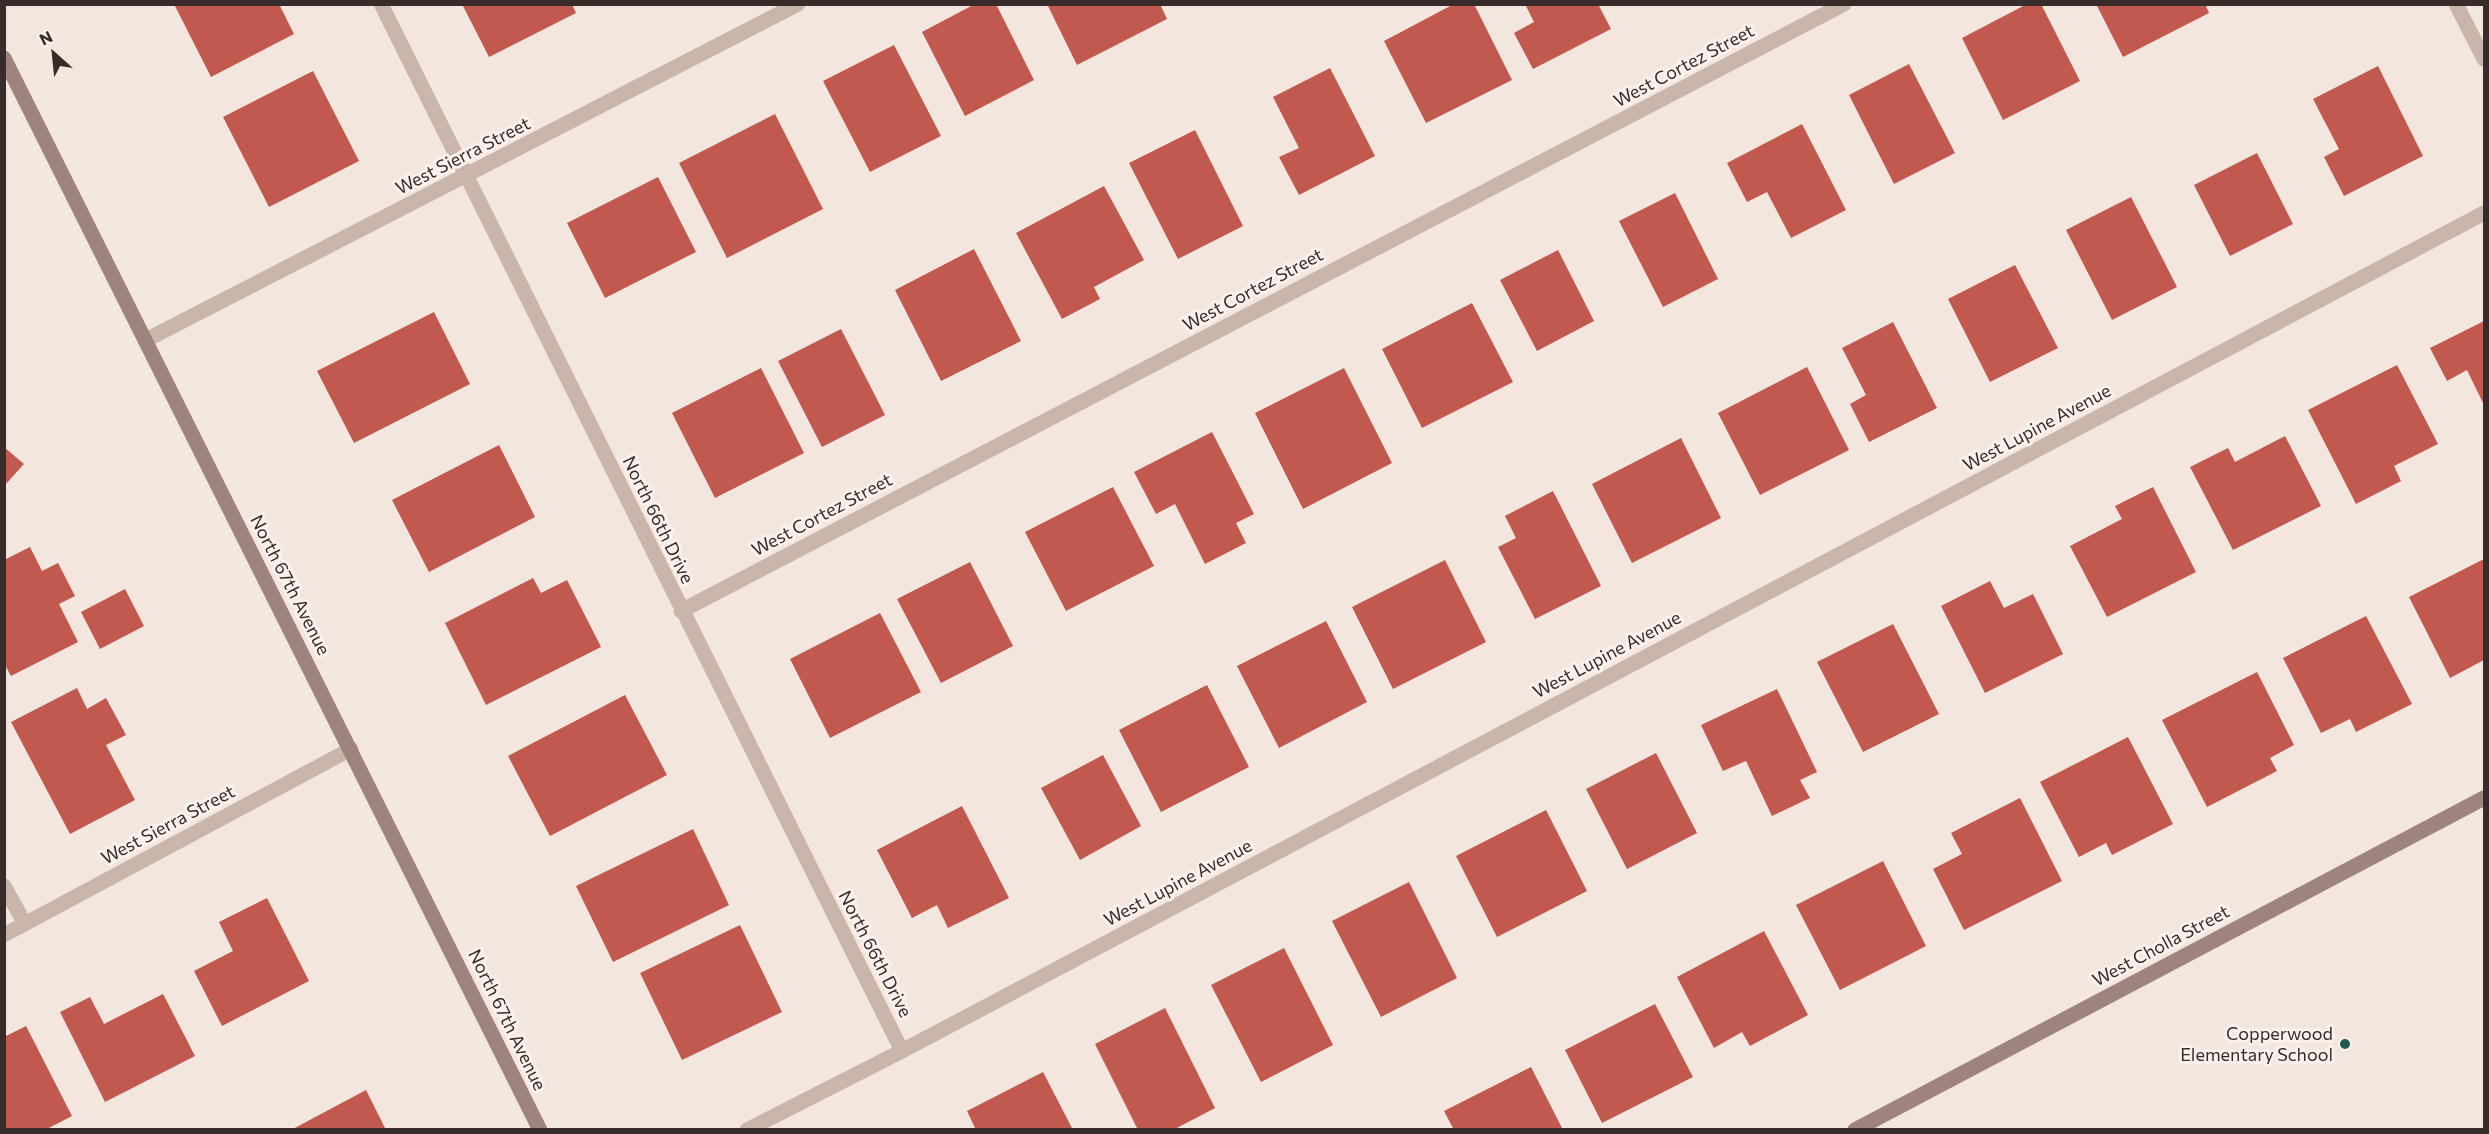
<!DOCTYPE html>
<style>
body{margin:0}
#map{position:relative;width:2489px;height:1134px;overflow:hidden;background:#f2e6df;font-family:Commissioner,sans-serif}
canvas{display:block}
.frame{position:absolute;inset:0;border:6px solid #382c2a;pointer-events:none}
.north{position:absolute;left:24px;top:24px;width:60px;height:60px;-webkit-text-stroke:4px #faf1ec;paint-order:stroke;rotate:333deg;font-size:16px;font-weight:700;line-height:24px;text-align:center;color:#382c2a}
.north::after{content:'';display:block;margin:auto;width:21px;height:27px;background:#382c2a;clip-path:polygon(50% 0,100% 100%,50% 72%,0 100%)}
</style>
<div id="map">
<canvas width="2489" height="1134"></canvas>
<div class="frame"></div>
<div class="north">N</div>
</div>
<script>
const c = document.querySelector('canvas').getContext('2d');
c.lineJoin = 'round';
function paint(path, color) {
  c.fillStyle = color;
  c.fill(path, 'evenodd');
}
function toPath(rows) {
  const path = new Path2D();
  for (const r of rows) {
    path.moveTo(r[0], r[1]);
    for (let i = 2; i < r.length; i += 2) path.lineTo(r[i], r[i + 1]);
  }
  return path;
}
function trace(path, color, width, dash) {
  c.strokeStyle = color;
  c.lineWidth = width;
  c.lineCap = dash ? 'butt' : 'round';
  c.setLineDash(dash || []);
  c.stroke(path);
}
function drawText(font, color, halo, rows, align = 'center') {
  c.font = font + ' Commissioner,sans-serif';
  c.lineWidth = 6;
  c.setLineDash([]);
  c.textBaseline = 'middle';
  c.strokeStyle = halo;
  c.fillStyle = color;
  for (const [text, x, y, turn = 0] of rows) {
    c.save();
    c.translate(x, y);
    c.rotate((+turn || 0) * Math.PI / 180);
    c.textAlign = isNaN(turn) ? turn : align;
    if (halo) c.strokeText(text, 0, 0);
    c.fillText(text, 0, 0);
    c.restore();
  }
}
paint(toPath([
 [174,4,279,4,294,34,211,77],
 [462,4,572,4,576,13,489,57],
 [975,4,996,4,1034,80,965,116,922,32],
 [1047,4,1160,4,1167,19,1077,65],
 [1454,4,1474,4,1512,80,1426,123,1384,41],
 [1525,4,1598,4,1611,29,1533,69,1514,33,1534,22],
 [2027,4,2041,4,2080,81,2003,120,1962,38],
 [2096,4,2205,4,2209,13,2123,57],
 [894,45,941,136,870,172,823,81],
 [1909,64,1955,153,1894,184,1849,95],
 [2378,66,2423,156,2344,196,2324,157,2339,149,2313,99],
 [1330,68,1375,156,1299,195,1279,157,1299,148,1273,97],
 [313,71,359,161,269,207,223,117],
 [775,114,823,209,727,258,679,163],
 [1802,124,1846,210,1791,238,1767,192,1747,202,1727,163],
 [1195,130,1243,226,1178,259,1129,163],
 [2257,153,2293,224,2230,256,2194,185],
 [658,177,696,252,605,298,567,223],
 [1104,186,1144,260,1094,287,1100,299,1062,319,1016,233],
 [1675,193,1718,279,1663,307,1619,221],
 [2131,197,2177,287,2112,320,2066,230],
 [974,249,1021,341,941,381,895,290],
 [1558,250,1594,321,1537,351,1500,280],
 [2015,265,2058,348,1990,382,1948,299],
 [1472,303,1513,382,1422,428,1382,349],
 [434,312,470,384,354,443,317,371],
 [2484,321,2484,405,2467,370,2447,381,2430,348],
 [1893,322,1937,408,1869,442,1850,404,1866,395,1842,348],
 [841,329,885,415,822,447,778,361],
 [2397,365,2438,444,2394,466,2401,481,2356,504,2308,410],
 [1807,367,1849,450,1760,495,1718,413],
 [761,368,804,453,715,498,672,413],
 [1344,368,1392,463,1303,509,1255,413],
 [1212,432,1254,514,1236,523,1246,543,1205,564,1175,504,1156,514,1134,472],
 [2285,436,2321,506,2233,550,2190,467,2228,448,2235,462],
 [1681,438,1721,518,1632,563,1592,484],
 [499,445,535,517,429,572,392,500],
 [4,447,24,464,4,486],
 [1113,487,1154,566,1066,611,1025,532],
 [2153,487,2196,572,2107,617,2070,546,2122,519,2115,506],
 [1553,491,1601,586,1535,619,1498,547,1516,538,1505,516],
 [30,547,42,571,58,563,75,596,59,604,78,642,11,676,4,663,4,560],
 [2484,559,2484,660,2450,678,2409,597],
 [1445,560,1486,642,1393,689,1352,607],
 [970,562,1013,646,941,683,897,599],
 [533,578,541,593,567,580,601,647,486,705,445,623],
 [1990,581,2004,608,2033,594,2063,654,1985,693,1941,606],
 [125,589,144,626,100,649,81,612],
 [880,613,921,692,830,738,790,659],
 [2366,616,2412,704,2356,732,2350,719,2321,733,2283,658],
 [1326,621,1367,702,1279,748,1237,666],
 [1893,624,1939,714,1863,752,1817,662],
 [2257,672,2294,745,2270,758,2277,771,2207,807,2162,720],
 [1207,685,1249,767,1161,812,1119,730],
 [77,688,87,709,106,698,126,735,106,745,135,800,70,834,11,722],
 [1777,689,1817,772,1800,780,1810,798,1772,816,1746,761,1723,771,1701,725],
 [625,695,667,775,550,836,508,756],
 [2128,737,2173,824,2112,855,2106,843,2079,857,2040,782],
 [1656,753,1697,833,1627,869,1586,789],
 [1103,755,1141,826,1080,860,1041,788],
 [2020,798,2062,881,1964,930,1933,869,1962,854,1951,833],
 [962,806,1009,898,948,928,937,905,912,918,877,850],
 [1546,810,1587,891,1497,937,1456,856],
 [693,829,729,905,613,962,576,886],
 [1883,861,1926,946,1840,990,1796,905],
 [1409,882,1457,978,1381,1017,1332,921],
 [267,898,309,981,222,1026,194,971,233,951,219,922],
 [740,925,782,1012,682,1060,640,973],
 [1764,931,1808,1015,1750,1046,1742,1032,1714,1048,1677,977],
 [1284,948,1333,1045,1261,1082,1211,985],
 [163,994,195,1056,105,1102,60,1012,90,997,104,1024],
 [1655,1004,1693,1077,1602,1123,1565,1050],
 [1165,1008,1215,1108,1173,1130,1138,1130,1095,1044],
 [26,1026,72,1116,45,1130,4,1130,4,1037],
 [1531,1067,1563,1130,1454,1130,1444,1111],
 [1043,1072,1073,1130,976,1130,967,1111],
 [366,1090,386,1130,291,1130]
]), '#c1594e');
trace(toPath([
 [381,4,902,1051],
 [2456,4,2484,59],
 [146,340,798,4],
 [681,611,1844,4],
 [4,886,25,924],
 [4,935,351,749],
 [747,1130,902,1051,2484,213]
]), '#cab5ab', 15);
trace(toPath([
 [4,58,540,1130],
 [1855,1130,2484,798]
]), '#9e847c', 15);
for (const [x, y, r, color] of [
 [2345,1044,6,"#215854"]
]) {
  const dot = new Path2D();
  dot.arc(x, y, r, 0, 2 * Math.PI);
  c.fillStyle = color;
  c.fill(dot);
  trace(dot, '#faf1ec', 2);
}
drawText('18px', '#382c2a', '#faf1ec', [
 ["West Cortez Street",1684,66,-28],
 ["West Sierra Street",463,156,-27],
 ["West Cortez Street",1253,290,-28],
 ["West Lupine Avenue",2037,428,-28],
 ["West Cortez Street",822,515,-28],
 ["North 66th Drive",658,520,64],
 ["North 67th Avenue",290,585,63],
 ["West Lupine Avenue",1607,655,-28],
 ["West Sierra Street",168,825,-28],
 ["West Lupine Avenue",1178,883,-28],
 ["West Cholla Street",2161,946,-28],
 ["North 66th Drive",875,954,63],
 ["North 67th Avenue",507,1020,64]
]);
drawText('18px', '#382c2a', '#faf1ec', [
 ["Copperwood",2333,1034],
 ["Elementary School",2333,1055]
], 'right');
</script>
